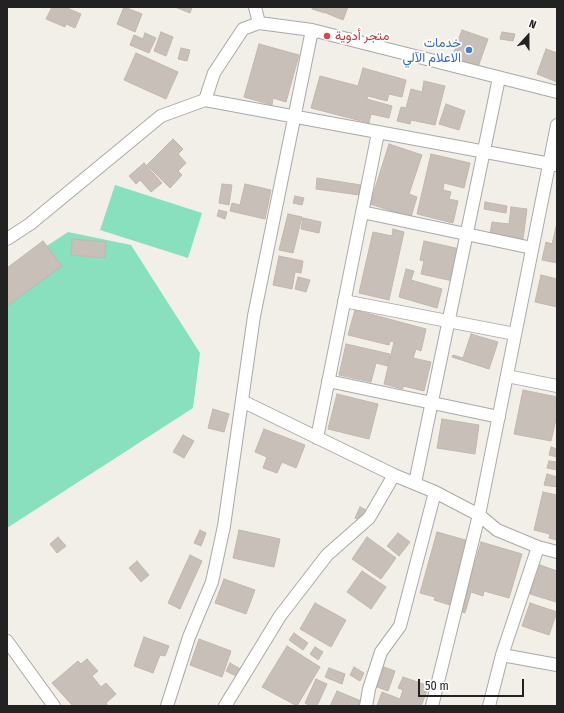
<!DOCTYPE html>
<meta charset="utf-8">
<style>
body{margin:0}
#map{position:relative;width:564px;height:713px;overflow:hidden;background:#f2efe9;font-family:"Fira Sans Condensed",sans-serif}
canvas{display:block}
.frame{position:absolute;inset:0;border:8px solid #222;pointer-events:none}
.north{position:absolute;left:508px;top:16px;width:40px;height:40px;-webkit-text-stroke:3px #fff;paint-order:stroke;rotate:21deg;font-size:11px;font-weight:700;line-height:16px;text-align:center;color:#222}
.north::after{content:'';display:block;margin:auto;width:14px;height:18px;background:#222;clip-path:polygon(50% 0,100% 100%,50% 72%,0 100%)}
.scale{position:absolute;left:418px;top:679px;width:106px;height:18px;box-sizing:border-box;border:2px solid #222;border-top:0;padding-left:5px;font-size:12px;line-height:14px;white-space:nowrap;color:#222;-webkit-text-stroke:3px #fff;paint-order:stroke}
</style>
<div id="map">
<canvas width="564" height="713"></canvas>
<div class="frame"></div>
<div class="north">N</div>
<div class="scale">50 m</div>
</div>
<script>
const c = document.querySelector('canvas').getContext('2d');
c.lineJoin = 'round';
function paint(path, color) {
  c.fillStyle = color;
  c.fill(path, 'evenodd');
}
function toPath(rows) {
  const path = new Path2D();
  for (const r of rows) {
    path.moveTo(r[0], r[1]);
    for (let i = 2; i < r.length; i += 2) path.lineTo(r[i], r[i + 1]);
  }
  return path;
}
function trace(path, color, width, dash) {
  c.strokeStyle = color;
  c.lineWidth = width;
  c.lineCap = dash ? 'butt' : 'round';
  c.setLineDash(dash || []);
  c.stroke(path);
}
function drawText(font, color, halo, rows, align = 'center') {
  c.font = font + ' "Fira Sans Condensed",Vazirmatn,sans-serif';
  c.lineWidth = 3.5;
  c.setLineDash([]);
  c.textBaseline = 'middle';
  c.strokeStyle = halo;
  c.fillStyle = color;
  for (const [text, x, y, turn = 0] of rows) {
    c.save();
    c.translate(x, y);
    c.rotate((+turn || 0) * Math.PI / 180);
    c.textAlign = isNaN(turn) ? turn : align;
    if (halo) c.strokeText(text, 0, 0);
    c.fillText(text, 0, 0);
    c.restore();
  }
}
paint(toPath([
 [115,185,202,213,188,258,100,230],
 [68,232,131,245,200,353,193,408,7,528,7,272]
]), '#88e0be');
const building = toPath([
 [52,7,65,7,81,14,75,28,66,24,65,27,46,19,52,7],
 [124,7,142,14,135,32,117,24,124,7],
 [175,7,192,7,190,13,175,7],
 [312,7,327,7,325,13,312,9,312,7],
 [328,7,348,7,343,20,326,13,328,7],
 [462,30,488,39,477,70,451,60,462,30],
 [161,32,173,37,166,56,154,51,161,32],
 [502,32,515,34,513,41,500,39,502,32],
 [145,33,156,38,149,53,130,45,134,35,143,39,145,33],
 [259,44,299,55,286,102,273,98,272,105,244,97,259,44],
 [181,48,190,50,187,61,178,59,181,48],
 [546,49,557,53,557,82,537,74,546,49],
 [136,53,178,72,166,99,124,80,136,53],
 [363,68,406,80,402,97,389,94,387,101,368,96,367,99,392,106,389,118,371,114,369,123,311,108,320,76,358,86,363,68],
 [424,81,445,86,435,125,411,120,410,124,397,121,401,107,406,108,411,89,422,92,424,81],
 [446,104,465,111,459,130,439,124,446,104],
 [173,139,183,149,178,154,186,163,178,171,182,175,170,188,147,165,173,139],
 [389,144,422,155,409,194,417,197,411,217,370,204,389,144],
 [431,154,470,163,464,188,444,183,443,190,451,192,449,199,458,201,453,223,417,214,431,154],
 [144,163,162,183,151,192,140,180,136,184,129,176,144,163],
 [317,178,361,185,359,195,316,189,317,178],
 [222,184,232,185,229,205,219,203,222,184],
 [245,184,271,190,265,219,230,211,232,203,240,205,245,184],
 [295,196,304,198,302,205,293,203,295,196],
 [485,202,507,206,506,213,484,209,485,202],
 [511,207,527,209,523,239,490,234,492,222,509,224,511,207],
 [219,210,227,212,225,219,217,216,219,210],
 [288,214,302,217,293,253,279,250,288,214],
 [303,218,321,222,319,233,301,229,303,218],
 [557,223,557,263,542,260,546,242,552,244,557,223],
 [393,229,404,232,389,300,359,293,373,232,392,236,393,229],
 [72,239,106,242,105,258,71,255,72,239],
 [43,241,62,266,7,306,7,268,43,241],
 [424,241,460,249,453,281,421,274,424,261,420,260,424,241],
 [279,256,303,261,301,273,295,272,292,289,273,285,279,256],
 [406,269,414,271,411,280,442,289,437,308,399,297,406,269],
 [541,275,557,279,557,307,535,302,541,275],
 [298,277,310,280,306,292,295,289,298,277],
 [355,310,426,329,421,351,416,349,413,358,431,362,424,391,403,386,403,389,384,384,394,342,390,341,389,345,348,335,355,310],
 [471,334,498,342,489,369,452,357,453,355,463,358,471,334],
 [346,344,390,354,388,366,376,363,371,382,339,375,346,344],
 [523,390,557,397,555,409,557,409,557,415,551,441,514,434,523,390],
 [337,394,378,404,369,439,328,429,337,394],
 [213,409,229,414,224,432,208,428,213,409],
 [442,419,479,425,475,454,437,448,442,419],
 [264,429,305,445,296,468,282,462,277,473,263,468,267,457,255,452,264,429],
 [183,435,194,441,184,458,173,452,183,435],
 [551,447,557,449,557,457,549,455,551,447],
 [549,461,557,462,557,470,547,468,549,461],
 [547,474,557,477,557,487,544,485,547,474],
 [543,492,557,495,557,540,549,538,550,534,534,530,543,492],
 [360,507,368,511,363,522,355,518,360,507],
 [200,530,206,533,201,546,194,543,200,530],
 [239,530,280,539,274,567,233,558,239,530],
 [437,532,469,541,450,605,434,600,435,597,420,593,437,532],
 [398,533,410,542,399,556,387,546,398,533],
 [58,537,66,546,57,553,50,544,58,537],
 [367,537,396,558,381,579,352,559,367,537],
 [481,542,522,554,509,598,484,591,483,596,471,592,465,613,456,610,463,589,467,590,481,542],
 [190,555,202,561,180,609,168,603,190,555],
 [137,561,149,575,141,582,129,568,137,561],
 [540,565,557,571,556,602,530,594,540,565],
 [362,571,386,587,371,609,347,592,362,571],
 [224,579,255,590,246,614,215,603,224,579],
 [315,603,346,620,331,647,300,629,315,603],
 [530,603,557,612,549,635,522,626,530,603],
 [294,633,308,643,303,650,289,640,294,633],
 [144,637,169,646,165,656,160,655,153,673,134,666,144,637],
 [199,639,231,651,222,677,190,665,199,639],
 [287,646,320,667,297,706,262,687,287,646],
 [315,647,323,652,318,660,310,654,315,647],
 [87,659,98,671,92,676,101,687,106,683,116,694,106,703,108,706,73,706,52,683,78,661,81,664,87,659],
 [230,663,242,670,238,677,226,671,230,663],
 [354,667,364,673,360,681,350,675,354,667],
 [384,667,395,671,388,691,377,687,384,667],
 [329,668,345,674,342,684,325,677,329,668],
 [403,677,429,686,421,706,377,706,382,692,400,699,403,690,398,688,403,677],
 [316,679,327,684,317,706,310,706,305,703,316,679],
 [337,691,366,703,365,706,330,706,337,691]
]);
paint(building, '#c7bfb8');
trace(building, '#c4b6ab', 1);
const street = toPath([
 [259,23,312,30,557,92],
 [205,100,556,165],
 [362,212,532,248],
 [7,239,30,224,161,116,205,100,214,73,243,29,259,23,255,7],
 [344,301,515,334],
 [507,376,557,386],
 [328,381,499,417],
 [242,401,394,475,435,492,479,515,497,530,538,547,557,552],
 [317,438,378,133],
 [415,483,499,78],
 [7,641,54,706],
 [502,655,557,665],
 [167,706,189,637,212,582,224,526,254,316,312,30],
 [225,706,280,616,327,555,369,518,394,475],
 [366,706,369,689,381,652,400,626,435,492],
 [432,706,479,515,557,125],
 [489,706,502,655,538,547]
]);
trace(street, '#a9a9a9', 14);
trace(street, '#fff', 12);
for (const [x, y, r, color] of [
 [327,36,4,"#e0444e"],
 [469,50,4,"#3f7fe0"]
]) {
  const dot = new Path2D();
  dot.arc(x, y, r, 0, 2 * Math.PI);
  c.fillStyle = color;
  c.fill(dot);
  trace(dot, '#fff', 1.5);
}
drawText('13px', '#be3a42', '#fff', [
 ["متجر أدوية",335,36]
], 'left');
drawText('13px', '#366cbe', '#fff', [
 ["خدمات",461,43],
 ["الاعلام الآلي",461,58]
], 'right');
</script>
